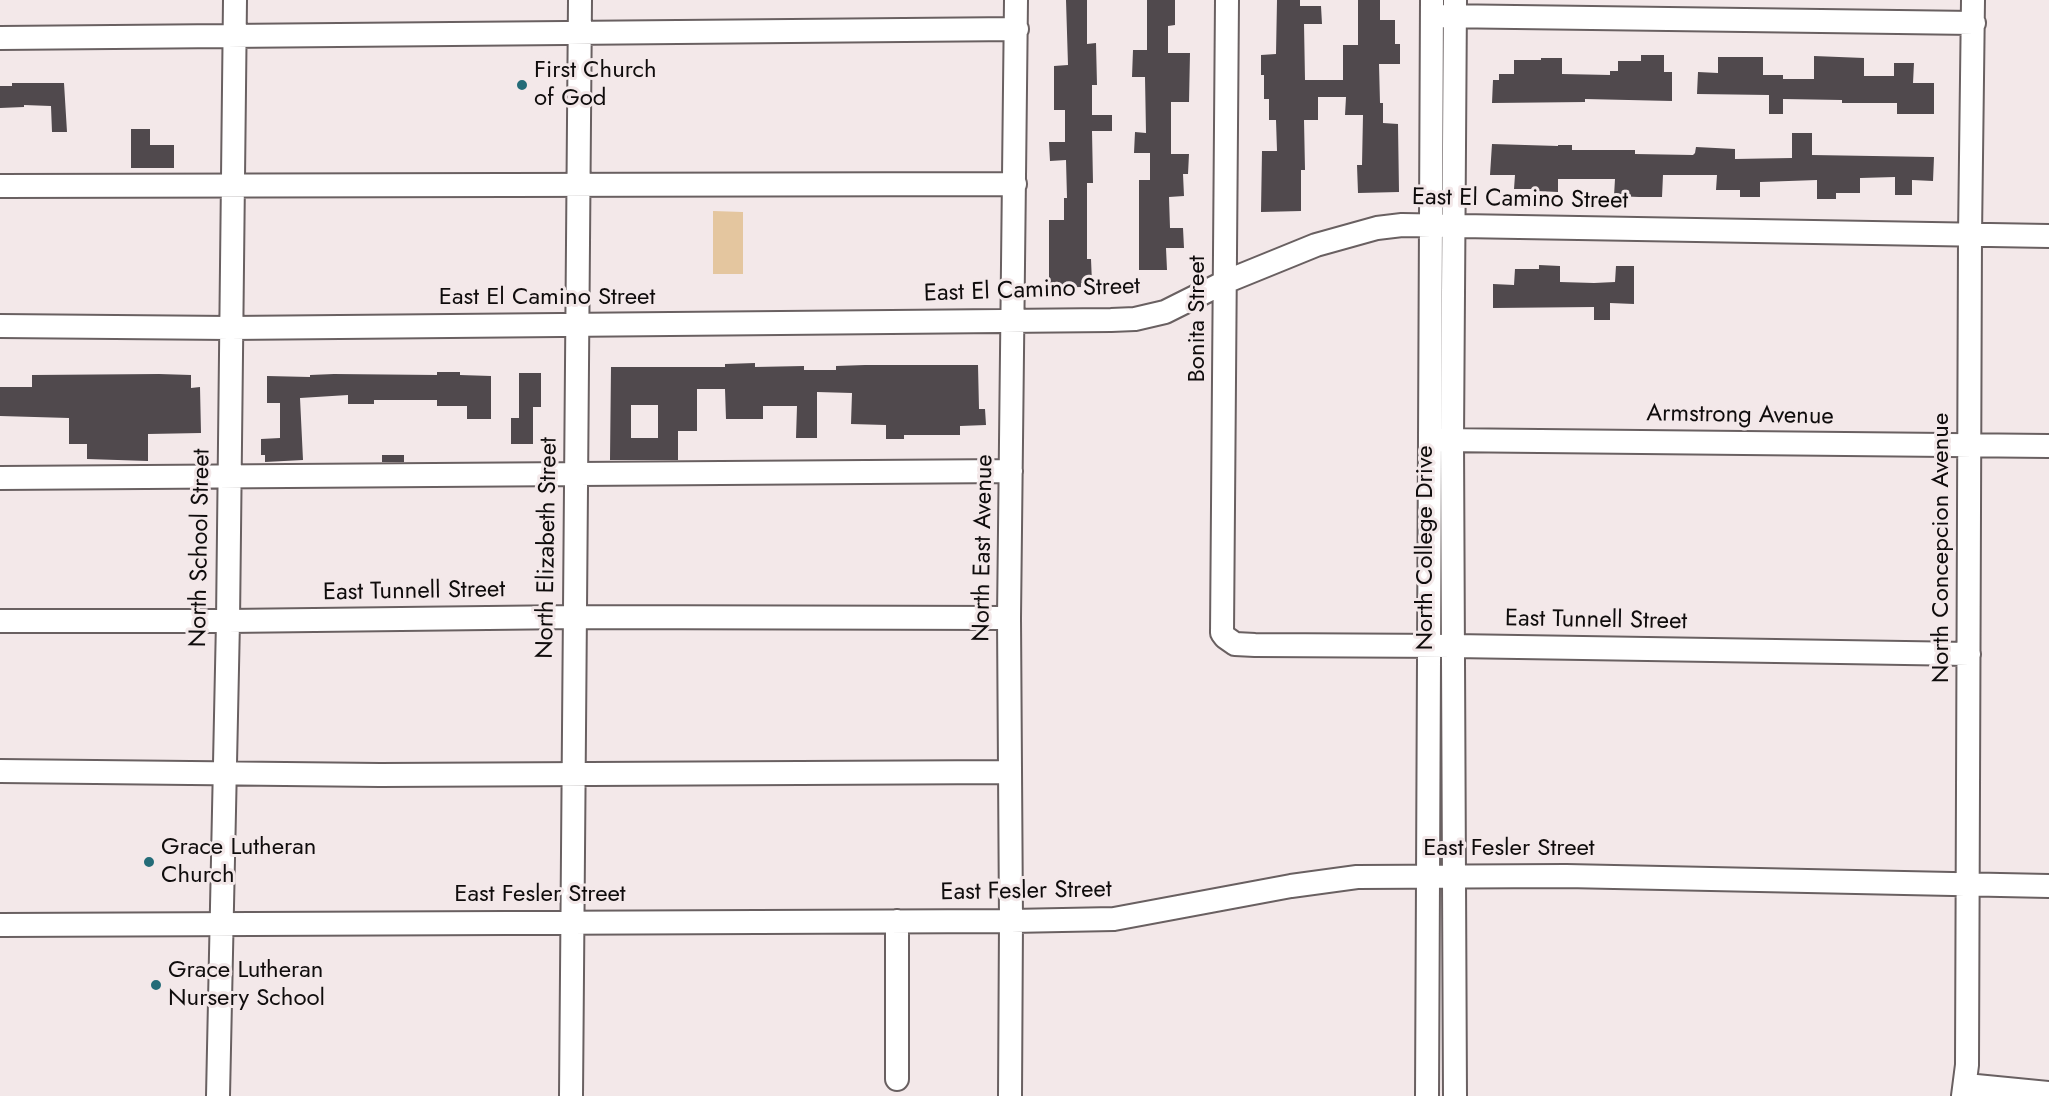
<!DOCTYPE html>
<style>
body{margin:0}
canvas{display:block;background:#f3e8e9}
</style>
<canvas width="2049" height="1096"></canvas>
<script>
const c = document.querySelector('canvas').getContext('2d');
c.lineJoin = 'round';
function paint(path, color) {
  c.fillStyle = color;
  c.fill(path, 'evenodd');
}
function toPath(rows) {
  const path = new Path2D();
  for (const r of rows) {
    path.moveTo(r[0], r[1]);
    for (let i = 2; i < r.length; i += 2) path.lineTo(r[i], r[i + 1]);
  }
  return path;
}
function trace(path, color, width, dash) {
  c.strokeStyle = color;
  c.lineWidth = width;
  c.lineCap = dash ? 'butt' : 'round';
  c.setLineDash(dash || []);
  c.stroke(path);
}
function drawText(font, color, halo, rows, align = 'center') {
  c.font = font + ' Jost,sans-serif';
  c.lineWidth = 6;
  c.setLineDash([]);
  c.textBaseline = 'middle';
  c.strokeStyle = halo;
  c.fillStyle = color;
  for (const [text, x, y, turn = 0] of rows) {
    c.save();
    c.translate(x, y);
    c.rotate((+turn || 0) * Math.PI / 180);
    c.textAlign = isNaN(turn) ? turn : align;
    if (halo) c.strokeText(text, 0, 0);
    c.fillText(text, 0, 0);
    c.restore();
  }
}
paint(toPath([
 [713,211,743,212,743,274,713,274]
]), '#e4c69f');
paint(toPath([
 [1066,0,1087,0,1087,44,1096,43,1097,85,1092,85,1092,115,1112,115,1112,131,1092,131,1093,183,1087,183,1087,259,1091,259,1092,283,1081,283,1081,287,1049,288,1049,220,1064,220,1064,198,1067,198,1066,160,1050,161,1049,142,1065,142,1065,110,1054,110,1054,66,1068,65],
 [1147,0,1175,0,1175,25,1168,26,1168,53,1190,53,1189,102,1171,102,1171,154,1189,154,1188,174,1183,174,1184,196,1169,197,1170,228,1183,228,1184,248,1166,248,1167,270,1139,270,1139,180,1150,180,1150,153,1134,153,1135,132,1146,133,1145,77,1132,77,1133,50,1147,50],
 [1277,0,1300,0,1300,6,1321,6,1322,24,1304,24,1305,80,1343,80,1343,45,1358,45,1358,0,1380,0,1380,20,1395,20,1395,44,1400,44,1400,64,1379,64,1380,103,1383,103,1383,123,1398,124,1399,192,1358,193,1357,165,1362,165,1363,115,1345,115,1346,97,1318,97,1318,120,1304,120,1305,170,1301,170,1301,211,1261,212,1262,151,1277,151,1276,120,1269,120,1269,99,1264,99,1264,75,1261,75,1261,55,1276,54],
 [1641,55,1664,55,1664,72,1672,72,1672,101,1585,99,1585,102,1492,103,1493,80,1499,80,1499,74,1514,74,1514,60,1541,60,1541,58,1562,58,1562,74,1610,75,1610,71,1618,71,1618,61,1641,61],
 [1814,56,1864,58,1864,76,1894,76,1894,63,1914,63,1913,83,1934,83,1934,114,1897,114,1897,103,1842,103,1842,100,1783,99,1783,114,1769,114,1769,95,1697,94,1698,72,1718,73,1718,57,1763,57,1763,75,1783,75,1783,79,1814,79],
 [12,83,64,83,67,132,52,132,51,106,24,105,24,107,0,108,0,86,12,86],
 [131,129,150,129,150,145,174,145,174,168,131,168],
 [1792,133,1812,133,1812,155,1934,157,1933,181,1912,180,1912,195,1895,195,1895,177,1860,178,1860,193,1836,193,1836,199,1817,199,1817,180,1760,182,1760,197,1740,197,1740,190,1716,190,1717,175,1663,175,1662,197,1639,197,1614,196,1615,179,1558,179,1558,192,1537,191,1537,189,1514,189,1515,175,1490,175,1492,144,1558,146,1558,145,1572,145,1572,150,1635,150,1635,154,1693,155,1695,153,1696,147,1735,149,1735,159,1792,158],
 [1539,265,1560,266,1560,282,1594,283,1615,282,1616,266,1634,266,1634,304,1610,303,1610,320,1594,320,1594,307,1493,308,1493,284,1514,285,1515,269,1539,269],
 [755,363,755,367,804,366,804,370,836,370,836,366,865,365,978,365,979,409,985,409,986,425,960,426,960,435,904,435,904,439,886,439,886,425,851,424,852,393,817,392,817,438,796,438,797,406,763,406,763,419,726,419,725,389,697,389,697,431,678,431,678,460,610,460,611,367,725,367,725,364],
 [631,405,658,405,658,438,631,438],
 [437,372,460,372,460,375,491,376,491,419,467,419,467,406,437,406,437,400,374,400,374,404,348,404,348,395,300,398,303,460,265,462,265,455,261,455,261,439,280,438,280,403,267,403,267,376,310,377,310,375,334,374,437,375],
 [519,373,541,373,541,407,533,407,533,444,511,444,511,418,519,418],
 [159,374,191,375,191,388,200,387,201,433,148,434,148,461,87,459,87,444,69,444,69,418,0,416,0,387,32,387,32,375],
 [382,455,404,455,404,462,382,462]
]), '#50494d');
const minor = toPath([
 [1227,0,1222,633,1225,637,1235,644,1255,645,1454,646,1969,654],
 [1455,0,1452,440,1455,1096],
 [1439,16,1974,23],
 [0,38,1017,29],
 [0,186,1015,184],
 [0,326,230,328,1111,320,1135,319,1165,312,1225,282,1316,245,1377,228,1402,225,2049,236],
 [1438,440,2049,446],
 [0,478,1011,471],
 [0,621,228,621,574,617,1009,618],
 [0,771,380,775,1010,772],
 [897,921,897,1079],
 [0,925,1011,921,1114,919,1291,886,1357,877,1566,876,2049,886],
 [1966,1085,2049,1093],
 [218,1096,228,621,235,0],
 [571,1096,580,0],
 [1010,1096,1011,921,1009,618,1016,0],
 [1427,1096,1432,0],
 [1963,1096,1967,1065,1970,236,1973,0]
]);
trace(minor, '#696061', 26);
trace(minor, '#fff', 22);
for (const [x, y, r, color] of [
 [522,85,6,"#246c78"],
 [149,862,6,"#246c78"],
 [156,985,6,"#246c78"]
]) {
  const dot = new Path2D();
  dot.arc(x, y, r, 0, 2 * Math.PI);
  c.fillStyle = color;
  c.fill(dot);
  trace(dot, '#f3e8e9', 2);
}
drawText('24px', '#0f0c0c', '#f3e8e9', [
 ["First Church",534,71],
 ["of God",534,99],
 ["Grace Lutheran",161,848],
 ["Church",161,876],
 ["Grace Lutheran",168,971],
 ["Nursery School",168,999]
], 'left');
drawText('24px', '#0f0c0c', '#f3e8e9', [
 ["East El Camino Street",1520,200,1],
 ["East El Camino Street",1032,291,-2],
 ["East El Camino Street",547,298],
 ["Bonita Street",1198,319,-90],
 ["Armstrong Avenue",1740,416,1],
 ["North School Street",201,548,-89],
 ["North Elizabeth Street",548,548,-89],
 ["North East Avenue",984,548,-89],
 ["North College Drive",1426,548,-90],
 ["North Concepcion Avenue",1942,548,-90],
 ["East Tunnell Street",414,592,-1],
 ["East Tunnell Street",1596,621,1],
 ["East Fesler Street",1509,849],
 ["East Fesler Street",1026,892,-1],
 ["East Fesler Street",540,895]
]);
</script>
